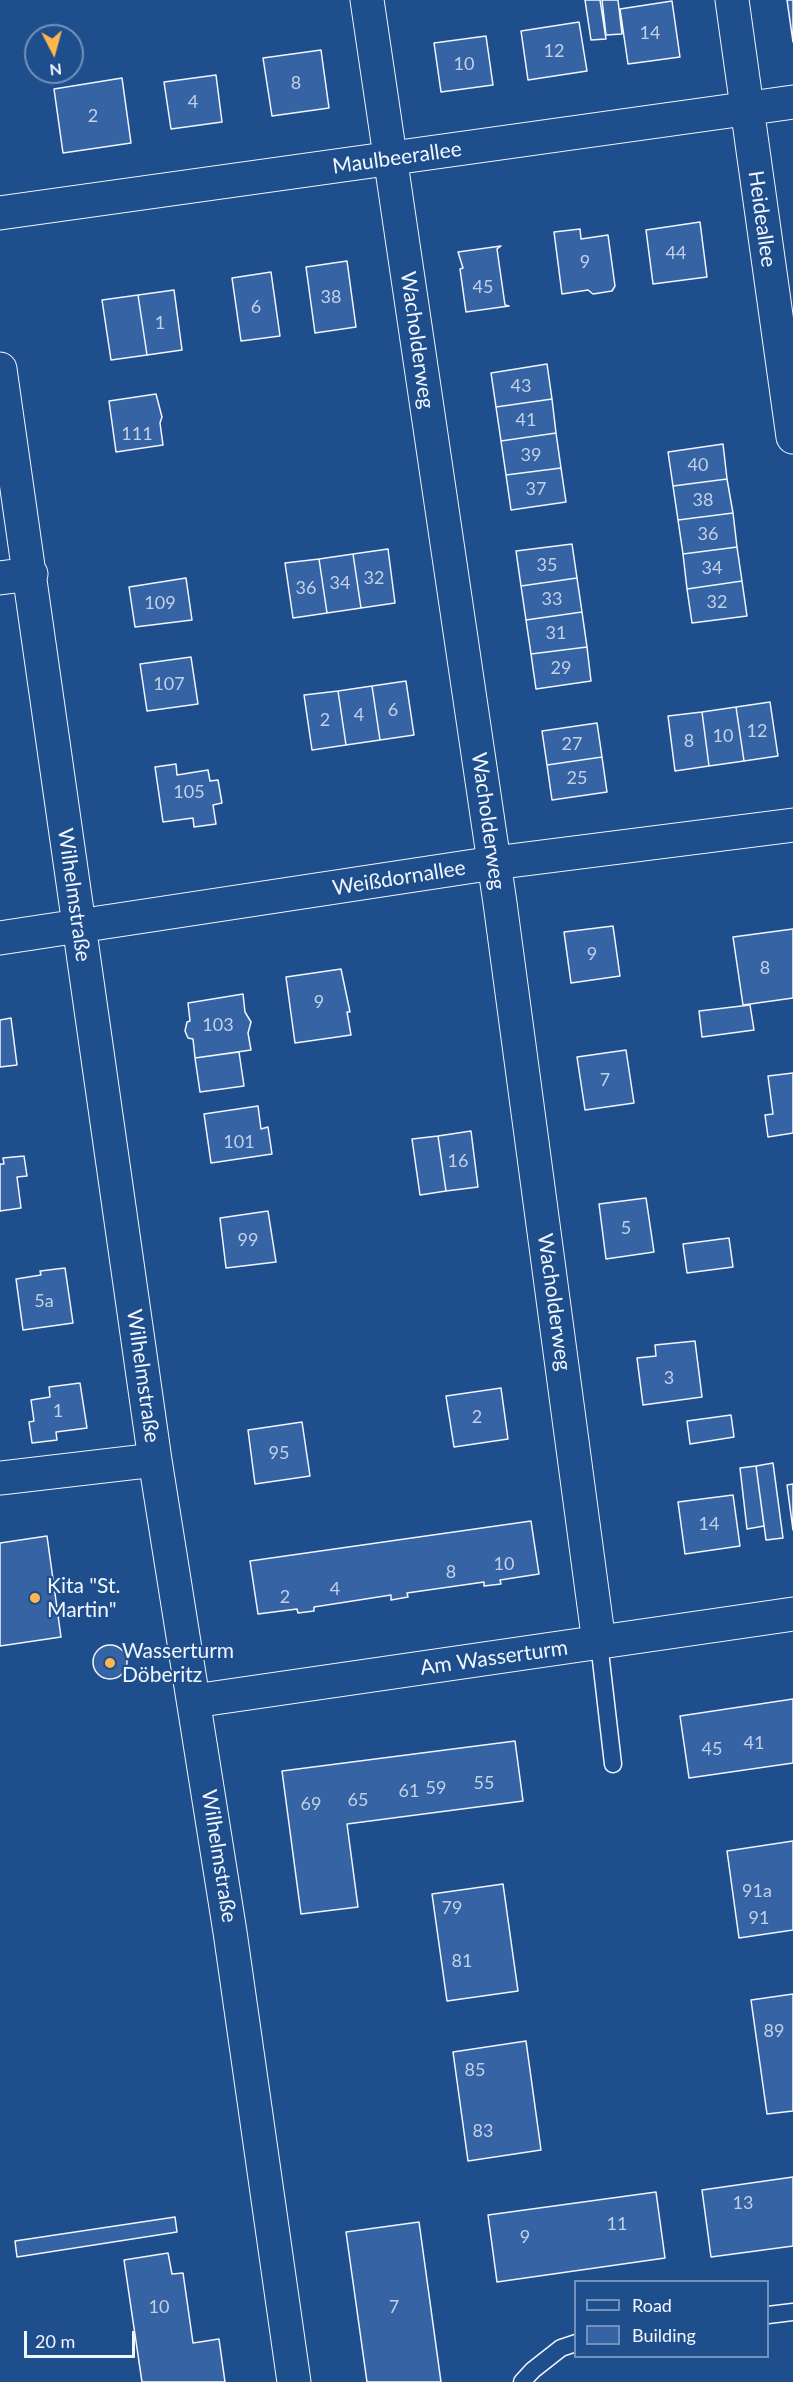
<!DOCTYPE html>
<meta charset="utf-8">
<style>
body{margin:0}
#map{position:relative;width:793px;height:2382px;overflow:hidden;background:#1f4e8c;font-family:Lato,sans-serif}
canvas{display:block}
.legend{position:absolute;left:574px;top:2280px;width:195px;height:78px;box-sizing:border-box;background:#1f4e8c;border:2px solid #7391ba;margin:0;padding:8px 10px;list-style:none;font-size:18px;color:#f2f6ff}
.legend li{display:flex;align-items:center;gap:12px;height:30px}
.legend b{width:30px;border:2px solid #7391ba}
.north{position:absolute;left:24px;top:24px;width:60px;height:60px;box-sizing:border-box;background:#1f4e8c;border:2px solid #7391ba;border-radius:50%;rotate:174deg;font-size:16px;font-weight:700;line-height:24px;text-align:center;color:#f2f6ff}
.north::after{content:'';display:block;margin:auto;width:21px;height:27px;background:#ffb74d;clip-path:polygon(50% 0,100% 100%,50% 72%,0 100%)}
.scale{position:absolute;left:24px;top:2331px;width:111px;height:27px;box-sizing:border-box;border:3px solid #f2f6ff;border-top:0;padding-left:8px;font-size:18px;line-height:21px;white-space:nowrap;color:#f2f6ff;-webkit-text-stroke:4px #1f4e8c;paint-order:stroke}
</style>
<div id="map">
<canvas width="793" height="2382"></canvas>
<ul class="legend">
<li><b style="height:8px;background:#1f4e8c"></b>Road</li>
<li><b style="height:16px;background:#3563a3"></b>Building</li>
</ul>
<div class="north">N</div>
<div class="scale">20 m</div>
</div>
<script>
const c = document.querySelector('canvas').getContext('2d');
c.lineJoin = 'round';
function paint(path, color) {
  c.fillStyle = color;
  c.fill(path, 'evenodd');
}
function toPath(rows) {
  const path = new Path2D();
  for (const r of rows) {
    if (r.length === 3) {
      path.moveTo(r[0] + r[2], r[1]);
      path.arc(r[0], r[1], r[2], 0, 2 * Math.PI);
      continue;
    }
    path.moveTo(r[0], r[1]);
    for (let i = 2; i < r.length; i += 2) path.lineTo(r[i], r[i + 1]);
  }
  return path;
}
function trace(path, color, width, dash) {
  c.strokeStyle = color;
  c.lineWidth = width;
  c.lineCap = dash ? 'butt' : 'round';
  c.setLineDash(dash || []);
  c.stroke(path);
}
function drawText(font, color, halo, rows, align = 'center') {
  c.font = font + ' Lato,sans-serif';
  c.lineWidth = 4.5;
  c.setLineDash([]);
  c.textBaseline = 'middle';
  c.strokeStyle = halo;
  c.fillStyle = color;
  for (const [text, x, y, turn = 0] of rows) {
    c.save();
    c.translate(x, y);
    c.rotate((+turn || 0) * Math.PI / 180);
    c.textAlign = isNaN(turn) ? turn : align;
    if (halo) c.strokeText(text, 0, 0);
    c.fillText(text, 0, 0);
    c.restore();
  }
}
const building = toPath([
 [585,0,600,0,606,39,591,40,585,0],
 [602,0,618,0,622,34,606,35,602,0],
 [787,0,793,0,793,42,787,0],
 [672,1,680,57,628,64,620,9,672,1],
 [579,22,587,71,528,80,521,31,579,22],
 [486,36,493,85,441,92,434,43,486,36],
 [321,50,329,108,272,116,263,58,321,50],
 [216,75,222,122,171,129,164,82,216,75],
 [122,78,131,143,63,153,54,89,122,78],
 [700,222,707,277,653,284,646,230,700,222],
 [580,229,581,239,608,235,615,286,612,291,593,294,588,290,562,294,554,232,580,229],
 [501,246,497,249,505,305,509,306,466,312,460,269,463,268,458,252,501,246],
 [347,261,356,327,315,333,306,267,347,261],
 [271,272,280,336,241,341,232,278,271,272],
 [174,290,182,350,147,355,138,295,174,290],
 [138,295,147,355,111,360,102,300,138,295],
 [547,364,552,399,496,407,491,373,547,364],
 [156,394,162,417,160,423,163,445,116,452,109,401,156,394],
 [552,399,556,433,501,441,496,407,552,399],
 [556,433,561,468,506,475,501,441,556,433],
 [723,444,727,479,673,486,668,452,723,444],
 [561,468,566,502,511,510,506,475,561,468],
 [727,479,733,513,678,520,673,486,727,479],
 [733,513,737,547,683,554,678,520,733,513],
 [572,544,577,578,521,586,516,551,572,544],
 [737,547,742,581,687,589,683,554,737,547],
 [388,549,395,603,361,608,353,554,388,549],
 [353,554,361,608,327,613,319,559,353,554],
 [319,559,327,613,293,618,285,563,319,559],
 [186,578,192,620,135,627,129,587,186,578],
 [577,578,582,612,526,620,521,586,577,578],
 [742,581,747,616,692,623,687,589,742,581],
 [582,612,587,647,531,654,526,620,582,612],
 [587,647,591,681,536,689,531,654,587,647],
 [191,657,198,704,147,711,140,664,191,657],
 [406,681,414,735,380,740,372,686,406,681],
 [372,686,380,740,346,745,338,691,372,686],
 [338,691,346,745,312,750,304,695,338,691],
 [770,702,778,756,744,761,736,707,770,702],
 [736,707,744,761,709,766,702,712,736,707],
 [702,712,709,766,675,771,668,716,702,712],
 [597,723,602,757,547,765,542,731,597,723],
 [602,757,607,792,552,800,547,765,602,757],
 [176,764,177,775,208,770,210,781,218,780,222,803,213,805,216,824,194,827,193,818,163,822,155,767,176,764],
 [613,926,620,976,571,983,564,932,613,926],
 [793,929,793,998,743,1005,733,937,793,929],
 [341,969,350,1012,347,1012,351,1035,295,1043,286,977,341,969],
 [243,994,245,1012,251,1022,248,1033,251,1050,195,1058,193,1039,188,1038,185,1031,187,1022,190,1021,188,1003,243,994],
 [750,1005,754,1030,702,1037,699,1011,750,1005],
 [11,1018,17,1065,0,1067,0,1020,11,1018],
 [626,1050,634,1103,585,1110,577,1057,626,1050],
 [239,1052,244,1086,200,1092,195,1058,239,1052],
 [793,1073,793,1133,768,1137,765,1115,773,1114,768,1076,793,1073],
 [258,1106,261,1129,268,1127,272,1154,211,1163,204,1114,258,1106],
 [471,1131,478,1187,446,1191,438,1136,471,1131],
 [438,1136,446,1191,420,1195,412,1139,438,1136],
 [24,1156,27,1176,17,1177,21,1208,0,1211,0,1164,4,1164,3,1158,24,1156],
 [646,1198,654,1252,606,1259,599,1204,646,1198],
 [268,1211,276,1262,226,1268,220,1218,268,1211],
 [729,1238,733,1267,687,1273,683,1244,729,1238],
 [65,1268,73,1323,23,1330,16,1279,41,1275,40,1271,65,1268],
 [695,1341,702,1397,643,1405,637,1358,656,1356,655,1345,695,1341],
 [80,1383,87,1428,56,1432,57,1440,32,1443,29,1422,34,1421,31,1400,50,1397,49,1387,80,1383],
 [501,1388,508,1439,454,1447,446,1396,501,1388],
 [731,1415,734,1437,690,1444,687,1421,731,1415],
 [302,1422,310,1476,255,1484,248,1430,302,1422],
 [773,1463,783,1538,766,1540,756,1466,773,1463],
 [756,1466,764,1526,747,1529,740,1468,756,1466],
 [793,1484,793,1530,787,1485,793,1484],
 [733,1495,740,1546,685,1554,678,1502,733,1495],
 [531,1521,539,1574,500,1580,501,1584,484,1586,484,1582,407,1593,408,1597,391,1600,391,1595,314,1607,314,1611,298,1613,297,1609,258,1614,250,1561,531,1521],
 [47,1536,61,1637,0,1646,0,1543,47,1536],
 [110,1662,17],
 [793,1699,793,1763,689,1778,680,1716,793,1699],
 [515,1741,523,1801,347,1824,358,1907,301,1914,282,1771,515,1741],
 [793,1841,793,1930,739,1938,727,1851,793,1841],
 [503,1884,518,1991,447,2001,432,1894,503,1884],
 [793,1994,793,2111,767,2114,751,2000,793,1994],
 [526,2041,541,2150,468,2161,453,2052,526,2041],
 [793,2177,793,2246,711,2257,702,2190,793,2177],
 [656,2192,665,2258,497,2282,488,2215,656,2192],
 [175,2217,177,2232,17,2257,15,2241,175,2217],
 [419,2222,441,2382,367,2382,346,2232,419,2222],
 [168,2253,172,2274,183,2273,193,2343,219,2339,225,2382,142,2382,124,2260,168,2253]
]);
paint(building, '#3563a3');
trace(building, '#f2f6ff', 1.5);
const lane = toPath([
 [599,1643,613,1764],
 [768,2315,793,2312],
 [522,2382,533,2370,561,2348,576,2343]
]);
const street = toPath([
 [367,0,500,903,599,1643],
 [732,0,793,437],
 [0,213,793,102],
 [0,369,155,1460,230,1932,294,2382],
 [0,578,31,574],
 [0,938,494,863,793,825],
 [0,1478,155,1460],
 [194,1701,793,1614]
]);
trace(lane, '#f2f6ff', 19);
trace(street, '#f2f6ff', 35);
trace(lane, '#1f4e8c', 16);
trace(street, '#1f4e8c', 33);
for (const [x, y, r, color] of [
 [35,1598,6,"#ffb74d"],
 [110,1663,6,"#ffb74d"]
]) {
  const dot = new Path2D();
  dot.arc(x, y, r, 0, 2 * Math.PI);
  c.fillStyle = color;
  c.fill(dot);
  trace(dot, '#1f4e8c', 2);
}
drawText('18px', '#c3d1e8', null, [
 ["14",650,33],
 ["12",554,51],
 ["10",464,64],
 ["8",296,83],
 ["4",193,102],
 ["2",93,116],
 ["44",676,253],
 ["9",585,262],
 ["45",483,287],
 ["38",331,297],
 ["6",256,307],
 ["1",160,323],
 ["43",521,386],
 ["41",526,420],
 ["111",137,434],
 ["39",531,455],
 ["40",698,465],
 ["37",536,489],
 ["38",703,500],
 ["36",708,534],
 ["35",547,565],
 ["34",712,568],
 ["32",374,578],
 ["34",340,583],
 ["36",306,588],
 ["33",552,599],
 ["32",717,602],
 ["109",160,603],
 ["31",556,633],
 ["29",561,668],
 ["107",169,684],
 ["6",393,710],
 ["4",359,715],
 ["2",325,720],
 ["12",757,731],
 ["10",723,736],
 ["8",689,741],
 ["27",572,744],
 ["25",577,778],
 ["105",189,792],
 ["9",592,954],
 ["8",765,968],
 ["9",319,1002],
 ["103",218,1025],
 ["7",605,1080],
 ["101",239,1142],
 ["16",458,1161],
 ["5",626,1228],
 ["99",248,1240],
 ["5a",44,1301],
 ["3",669,1378],
 ["1",58,1411],
 ["2",477,1417],
 ["95",279,1453],
 ["14",709,1524],
 ["10",504,1564],
 ["8",451,1572],
 ["4",335,1589],
 ["2",285,1597],
 ["41",754,1743],
 ["45",712,1749],
 ["55",484,1783],
 ["59",436,1788],
 ["61",409,1791],
 ["65",358,1800],
 ["69",311,1804],
 ["91a",757,1891],
 ["79",452,1908],
 ["91",759,1918],
 ["81",462,1961],
 ["89",774,2031],
 ["85",475,2070],
 ["83",483,2131],
 ["13",743,2203],
 ["11",617,2224],
 ["9",525,2237],
 ["10",159,2307],
 ["7",394,2307]
]);
drawText('21px', '#f2f6ff', '#1f4e8c', [
 ["Maulbeerallee",397,158,-8],
 ["Heideallee",762,219,82],
 ["Wacholderweg",417,340,82],
 ["Wacholderweg",488,821,82],
 ["Weißdornallee",399,878,-9],
 ["Wilhelmstraße",74,895,82],
 ["Wacholderweg",554,1302,82],
 ["Wilhelmstraße",143,1376,82],
 ["Am Wasserturm",494,1658,-8],
 ["Wilhelmstraße",219,1856,81]
]);
drawText('21px', '#f2f6ff', '#1f4e8c', [
 ["Kita \"St.",47,1586],
 ["Martin\"",47,1610],
 ["Wasserturm",122,1651],
 ["Döberitz",122,1675]
], 'left');
</script>
